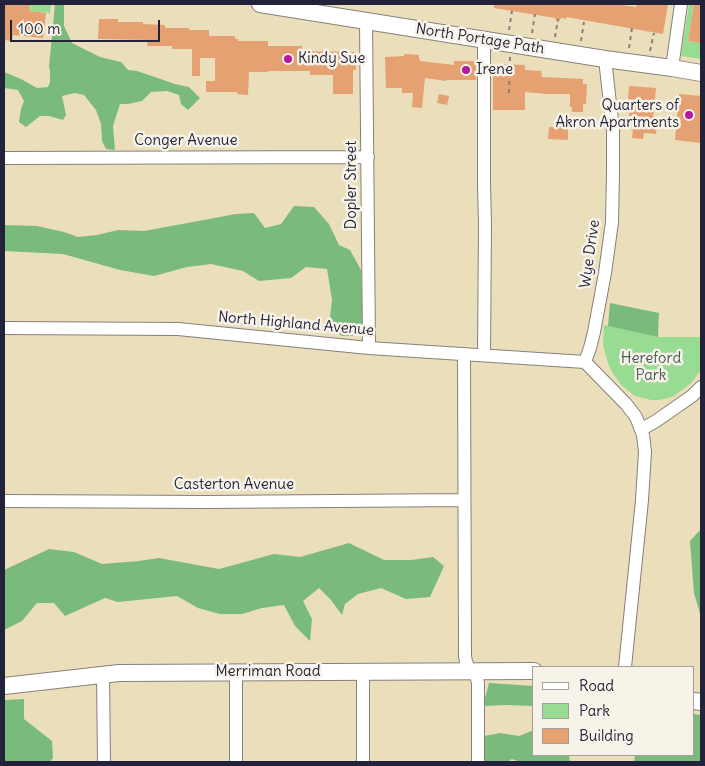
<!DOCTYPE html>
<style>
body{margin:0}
#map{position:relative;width:705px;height:766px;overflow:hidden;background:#ebdebb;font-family:Delius,sans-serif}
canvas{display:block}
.frame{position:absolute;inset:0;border:5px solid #22223b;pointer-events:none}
.legend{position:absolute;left:532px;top:666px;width:162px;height:90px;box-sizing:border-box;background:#f7f3e8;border:1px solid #a29fa3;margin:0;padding:6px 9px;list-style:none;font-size:15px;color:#22223b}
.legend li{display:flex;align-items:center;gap:10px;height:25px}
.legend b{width:25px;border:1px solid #a29fa3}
.scale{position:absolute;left:10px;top:20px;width:150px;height:22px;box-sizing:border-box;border:2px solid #22223b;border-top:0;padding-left:6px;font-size:15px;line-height:18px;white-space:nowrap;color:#22223b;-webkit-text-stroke:4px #f7f3e8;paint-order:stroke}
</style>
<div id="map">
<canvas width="705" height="766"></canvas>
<div class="frame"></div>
<ul class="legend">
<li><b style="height:6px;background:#fff"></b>Road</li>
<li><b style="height:14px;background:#98db92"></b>Park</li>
<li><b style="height:14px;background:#e5a172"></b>Building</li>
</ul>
<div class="scale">100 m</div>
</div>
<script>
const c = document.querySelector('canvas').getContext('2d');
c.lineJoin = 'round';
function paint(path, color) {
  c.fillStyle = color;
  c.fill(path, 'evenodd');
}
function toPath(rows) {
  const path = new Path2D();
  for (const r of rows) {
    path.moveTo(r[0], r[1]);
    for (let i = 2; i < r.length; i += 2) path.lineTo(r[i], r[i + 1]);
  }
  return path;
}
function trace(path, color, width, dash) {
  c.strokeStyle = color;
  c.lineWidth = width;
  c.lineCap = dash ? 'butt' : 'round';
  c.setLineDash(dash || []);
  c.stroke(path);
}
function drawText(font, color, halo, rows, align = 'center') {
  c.font = font + ' Delius,sans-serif';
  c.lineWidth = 5;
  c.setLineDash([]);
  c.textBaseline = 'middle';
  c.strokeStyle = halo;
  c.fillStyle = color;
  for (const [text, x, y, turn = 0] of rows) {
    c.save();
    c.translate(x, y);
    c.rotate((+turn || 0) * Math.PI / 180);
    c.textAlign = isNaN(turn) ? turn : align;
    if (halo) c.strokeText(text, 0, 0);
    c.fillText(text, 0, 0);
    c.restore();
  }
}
paint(toPath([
 [30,4,51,4,50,13,29,11],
 [689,4,694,4,688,41,701,43,701,59,681,56],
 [604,325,658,337,701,337,701,370,691,383,686,387,674,396,668,398,659,400,651,400,635,396,621,385,612,372,608,363,603,345]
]), '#98db92');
paint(toPath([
 [55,4,64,4,64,26,72,43,100,57,121,62,128,70,137,71,175,84,189,87,200,98,188,110,181,104,179,95,167,91,151,92,142,101,128,104,120,104,113,126,115,150,106,149,102,141,101,124,96,110,84,95,75,93,62,96,66,115,63,120,49,116,40,116,26,127,19,122,21,109,24,101,18,90,4,88,4,72,21,79,37,88,48,87,50,82,50,70,49,67],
 [294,206,314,207,329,224,339,245,350,250,361,270,363,320,359,334,351,336,342,336,329,326,332,300,327,269,306,267,291,278,259,281,243,271,211,264,187,267,154,276,120,270,63,254,4,251,4,225,37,226,64,232,78,237,97,235,118,230,144,231,236,214,254,213,265,228,281,224],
 [610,303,659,313,658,337,608,326],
 [701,529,701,617,694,593,690,541],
 [349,543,384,560,411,560,433,557,444,566,430,597,406,599,381,588,358,594,345,604,342,615,331,600,319,588,303,601,312,619,310,641,295,626,284,605,262,608,242,614,220,614,198,608,177,596,118,602,105,598,65,616,54,603,37,603,22,621,4,630,4,570,49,549,74,552,102,564,139,561,159,558,219,569,274,554,300,557],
 [489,683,534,686,534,706,507,705,483,706],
 [24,699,24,719,52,741,53,758,50,762,4,762,4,700],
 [694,714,701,715,701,762,634,762,635,755,694,755],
 [534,730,534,755,569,755,570,762,519,762,512,759,507,762,484,762,484,736,500,733,519,736]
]), '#7abb7c');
paint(toPath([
 [4,4,30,4,29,11,46,13,43,38,13,35,12,41,4,40],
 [494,4,614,4,636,7,637,4,668,4,663,34,566,17,566,19,561,18,558,23,555,18,494,8],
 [694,4,701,4,701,43,688,41],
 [99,19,118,19,118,22,143,22,143,24,165,25,165,28,189,28,189,30,209,30,209,36,235,36,235,39,238,39,238,41,268,41,268,46,302,46,302,51,356,52,356,70,353,70,353,94,333,94,333,75,310,75,310,71,268,71,268,72,249,72,248,95,237,94,237,92,206,92,206,81,215,81,215,58,200,58,200,76,192,76,192,49,172,49,172,46,147,46,148,40,98,39],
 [404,54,419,55,419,59,420,59,420,61,454,65,454,61,476,61,476,80,446,80,446,81,425,78,422,108,412,107,413,93,402,93,402,88,386,88,385,57,404,56],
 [493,64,525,65,525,70,541,71,542,77,583,79,583,84,587,84,586,104,583,104,583,112,572,112,572,107,570,107,570,94,547,94,525,92,525,110,493,110],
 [629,86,656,88,653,120,657,121,656,134,644,133,643,139,632,138,634,116,629,116,631,100,628,99],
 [439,94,449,96,447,105,437,103],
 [679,94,701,96,700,143,675,140],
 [549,127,568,128,568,140,548,139]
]), '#e5a172');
const street = toPath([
 [366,21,369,348],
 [484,40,484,184,485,224,484,355],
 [672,68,681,4],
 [4,158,368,157],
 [4,328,178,329,369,348,585,362],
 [464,354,465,656,466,662,470,670,476,675,478,683,478,762],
 [585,362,626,404,636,417,643,435,645,452,642,500,625,667],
 [585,362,590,348,594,332,605,273,612,222,613,173,613,130,605,59],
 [642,429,656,421,692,396,701,387],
 [4,501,206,502,464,500],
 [363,671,363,762],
 [103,674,104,762],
 [236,762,236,672]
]);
const secondary = toPath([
 [260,4,605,59,672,68,701,73],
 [4,686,119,673,534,671],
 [694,701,701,702]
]);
trace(street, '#86807b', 14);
trace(secondary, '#86807b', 18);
trace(toPath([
 [509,30,512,11],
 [532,33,535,14],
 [555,37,558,19],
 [581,41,584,22],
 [629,48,632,28],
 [650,51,654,33],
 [509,93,510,57]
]), '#86807b', 2, [4, 4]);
trace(street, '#fff', 12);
trace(secondary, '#fff', 16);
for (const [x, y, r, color] of [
 [288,59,5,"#b5179e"],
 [466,70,5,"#b5179e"],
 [689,115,5,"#b5179e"]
]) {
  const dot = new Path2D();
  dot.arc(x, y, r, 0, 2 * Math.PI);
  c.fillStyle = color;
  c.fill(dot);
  trace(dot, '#f7f3e8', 2);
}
drawText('15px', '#22223b', '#f7f3e8', [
 ["North Portage Path",480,39,9],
 ["Conger Avenue",186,141],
 ["Dopler Street",352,185,-90],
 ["Wye Drive",590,254,-82],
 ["North Highland Avenue",296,324,5],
 ["Casterton Avenue",234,485],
 ["Merriman Road",268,672]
]);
drawText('15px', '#22223b', '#f7f3e8', [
 ["Kindy Sue",298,59],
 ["Irene",476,70],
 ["Quarters of",679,106,"right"],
 ["Akron Apartments",679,123,"right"]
], 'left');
drawText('15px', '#455a55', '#f7f3e8', [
 ["Hereford",651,359],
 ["Park",651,376]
]);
</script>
